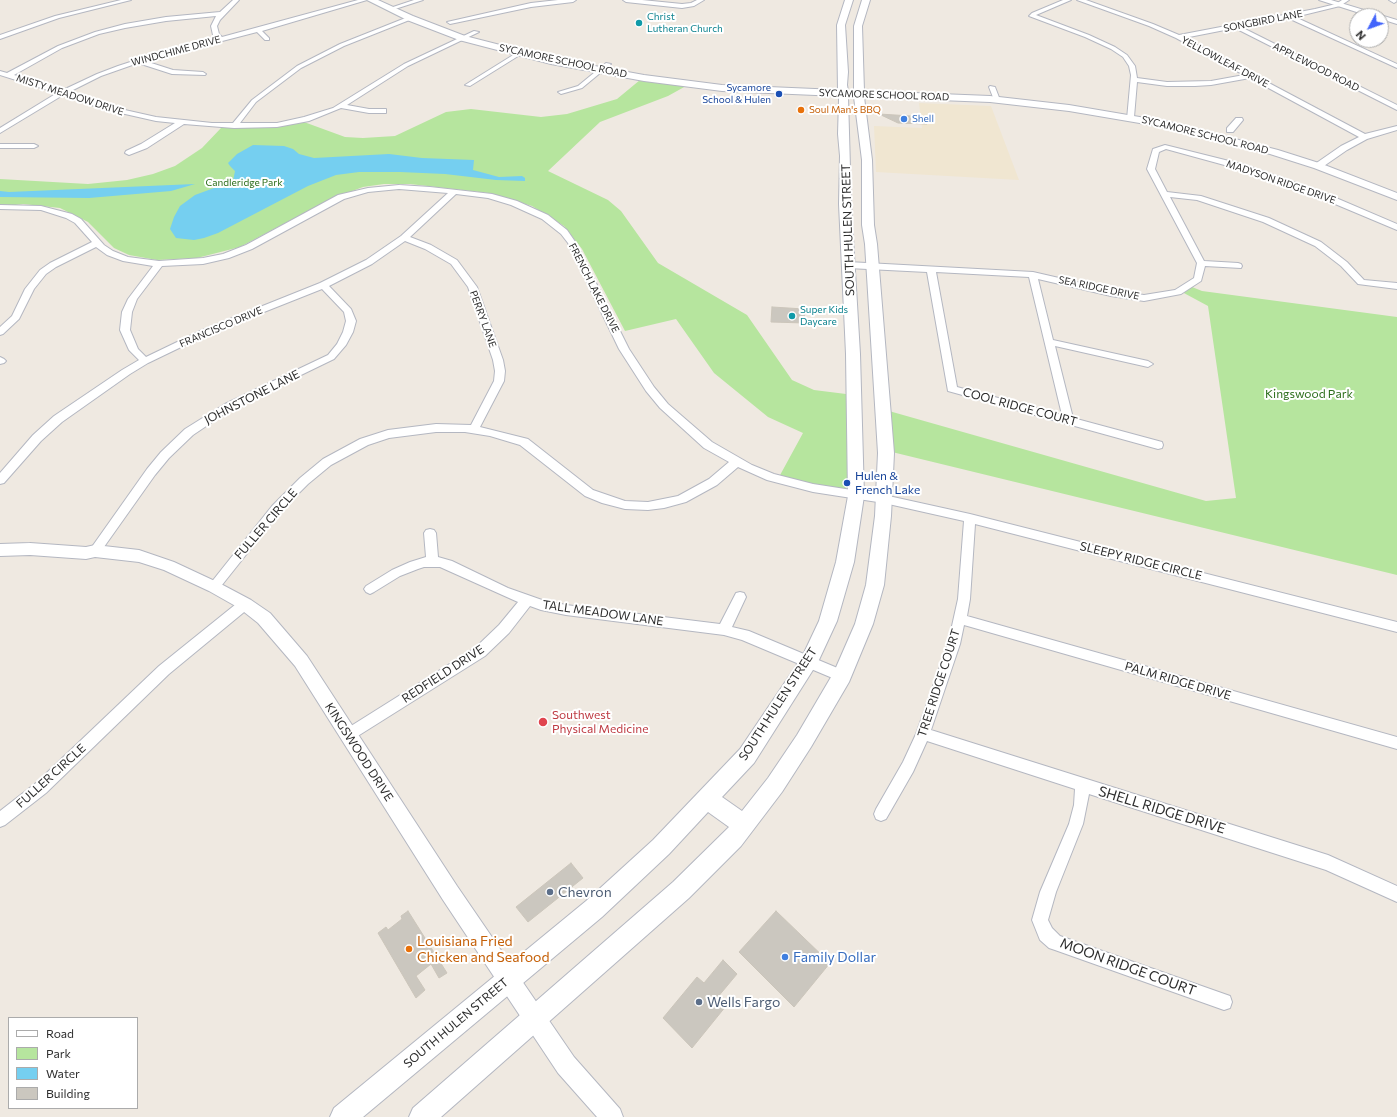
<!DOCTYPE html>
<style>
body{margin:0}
#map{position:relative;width:1397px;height:1117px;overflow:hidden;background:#efe9e1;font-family:Commissioner,sans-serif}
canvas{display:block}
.legend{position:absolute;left:8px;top:1017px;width:130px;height:92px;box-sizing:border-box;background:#fff;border:1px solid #ababab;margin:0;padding:5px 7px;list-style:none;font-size:12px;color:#2e2e2e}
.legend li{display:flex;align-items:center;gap:8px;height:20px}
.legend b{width:20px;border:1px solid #ababab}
.north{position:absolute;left:1349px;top:8px;width:40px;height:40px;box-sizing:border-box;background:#fff;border:1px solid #ababab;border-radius:50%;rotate:229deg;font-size:11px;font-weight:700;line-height:16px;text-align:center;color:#2e2e2e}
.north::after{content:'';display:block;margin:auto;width:14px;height:18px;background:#4264fb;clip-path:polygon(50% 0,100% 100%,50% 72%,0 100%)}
</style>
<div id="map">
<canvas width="1397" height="1117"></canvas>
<ul class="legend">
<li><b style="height:5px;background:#fff"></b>Road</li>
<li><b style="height:11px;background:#b6e59e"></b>Park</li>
<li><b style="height:11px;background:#75cff0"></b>Water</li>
<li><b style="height:11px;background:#cbc7bf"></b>Building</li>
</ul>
<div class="north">N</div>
</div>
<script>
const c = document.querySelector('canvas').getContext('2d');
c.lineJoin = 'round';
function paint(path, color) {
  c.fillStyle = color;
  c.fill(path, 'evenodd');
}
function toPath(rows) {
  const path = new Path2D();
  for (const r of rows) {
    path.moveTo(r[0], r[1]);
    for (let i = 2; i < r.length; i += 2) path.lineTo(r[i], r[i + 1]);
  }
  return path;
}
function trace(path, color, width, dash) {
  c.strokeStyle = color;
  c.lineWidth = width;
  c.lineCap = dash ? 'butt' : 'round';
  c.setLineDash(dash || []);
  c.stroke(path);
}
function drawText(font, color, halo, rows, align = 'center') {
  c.font = font + ' Commissioner,sans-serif';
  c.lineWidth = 4;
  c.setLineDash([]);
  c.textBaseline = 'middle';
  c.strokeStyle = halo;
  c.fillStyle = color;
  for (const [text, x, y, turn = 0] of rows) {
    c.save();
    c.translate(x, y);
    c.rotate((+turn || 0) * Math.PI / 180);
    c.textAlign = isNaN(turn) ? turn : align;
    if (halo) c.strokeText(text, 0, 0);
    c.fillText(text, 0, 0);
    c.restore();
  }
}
paint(toPath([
 [919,103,991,106,1019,180,876,172,874,126,922,128]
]), '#f0e6d1');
paint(toPath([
 [640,80,686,86,668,96,600,122,548,171,608,200,621,211,658,263,747,315,792,380,814,390,846,394,849,486,843,491,779,477,803,433,768,417,714,373,676,319,625,331,582,249,564,226,532,206,488,193,410,184,384,184,363,187,331,199,240,247,197,258,157,260,129,255,114,248,88,222,60,208,23,204,0,207,0,179,88,184,127,180,153,174,175,166,202,148,221,128,271,128,304,122,345,137,363,138,395,136,446,112,471,109,541,117,567,114,617,99],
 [1192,287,1202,291,1397,317,1397,575,892,452,889,411,1206,501,1236,498,1208,306,1182,292]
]), '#b6e59e');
paint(toPath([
 [253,145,284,146,293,149,299,154,314,158,389,154,422,158,474,160,473,170,499,177,522,176,525,178,525,181,496,180,445,174,400,172,359,172,336,175,308,186,218,233,204,238,194,240,176,238,170,229,174,217,180,206,195,195,233,181,235,171,230,166,228,163,237,154],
 [195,184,171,191,89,198,0,197,0,191,9,192]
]), '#75cff0');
const building = toPath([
 [879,114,927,117,927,124,898,123,879,114],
 [772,307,804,309,805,323,771,322,772,307],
 [571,863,583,878,528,922,516,907,571,863],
 [408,911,447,973,439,978,431,964,416,976,425,990,416,998,378,933,386,927,388,930,402,919,401,916,408,911],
 [776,911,830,963,794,1007,739,952,776,911],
 [723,960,737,974,717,998,726,1006,692,1048,663,1018,697,977,704,983,723,960]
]);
paint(building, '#cbc7bf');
trace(building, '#cbc5ba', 1);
const minor = toPath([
 [121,0,131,0,59,18,0,39,0,35,55,16,121,0],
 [233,0,239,0,220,20,217,26,219,34,222,37,358,0,367,0,262,31,269,38,269,40,265,40,257,32,145,61,173,70,203,72,206,74,205,75,172,74,138,63,101,76,69,92,107,106,156,117,212,123,233,123,252,100,297,66,340,44,408,17,412,17,412,19,344,46,301,68,256,102,240,123,277,123,304,117,333,108,404,64,474,31,479,32,408,66,347,105,369,109,386,109,386,113,369,113,341,108,309,121,277,127,234,128,184,124,147,148,129,155,125,153,126,151,141,144,175,123,156,121,103,109,63,95,0,133,0,128,57,93,0,75,0,71,7,73,58,46,95,32,125,24,166,17,220,12,233,0],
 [216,16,211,26,213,35,216,38,158,53,118,66,97,74,63,90,14,75,62,48,99,34,125,28,166,21,216,16],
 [414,0,423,0,392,10,387,9,414,0],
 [558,0,576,0,573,2,531,7,450,24,447,22,531,3,558,0],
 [623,0,642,0,682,4,691,3,697,0,704,0,694,6,682,8,626,2,623,0],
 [1063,0,1071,0,1036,15,1089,35,1115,47,1127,55,1135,66,1137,78,1167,82,1211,81,1244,75,1176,38,1149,26,1077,0,1086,0,1153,24,1179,35,1315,9,1336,4,1342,0,1349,0,1340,6,1295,17,1397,64,1397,68,1288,18,1241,27,1397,105,1397,110,1235,28,1184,38,1365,134,1397,126,1397,130,1367,139,1347,150,1321,168,1315,168,1315,164,1341,146,1359,137,1250,78,1211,85,1195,86,1167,86,1137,82,1134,117,1130,119,1127,119,1131,75,1129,66,1123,57,1111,49,1085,37,1029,16,1032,13,1063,0],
 [1389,0,1396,0,1397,1,1394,3,1389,0],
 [518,52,523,53,470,86,465,85,518,52],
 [606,63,611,64,582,88,561,94,558,92,578,86,606,63],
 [990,86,995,87,1000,100,999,101,994,100,989,87,990,86],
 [1236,118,1242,118,1243,120,1233,132,1227,132,1227,128,1236,118],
 [0,144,34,144,38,146,34,148,0,148,0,144],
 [1165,145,1245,165,1322,192,1397,224,1397,230,1316,196,1239,169,1166,149,1159,152,1155,169,1167,192,1201,196,1269,218,1321,242,1347,262,1364,280,1397,283,1397,289,1358,284,1341,266,1315,246,1263,222,1197,200,1170,197,1204,261,1238,263,1241,264,1242,266,1241,268,1205,266,1201,281,1181,294,1144,301,1111,296,1038,279,1053,340,1148,361,1153,364,1148,367,1055,346,1073,418,1162,442,1163,445,1162,448,1158,449,948,391,927,272,848,268,844,265,848,262,1033,272,1111,290,1144,295,1175,290,1194,278,1197,263,1147,169,1153,149,1165,145],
 [936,272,1029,277,1062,415,957,387,936,272],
 [399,185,430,187,492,194,517,201,548,215,567,230,576,243,629,349,654,387,668,404,712,442,752,465,774,474,813,484,884,495,970,514,1397,622,1397,632,975,524,970,599,967,616,1397,737,1397,749,964,625,960,644,931,730,1328,855,1397,886,1397,902,1326,870,1089,794,1083,824,1056,892,1048,920,1052,928,1060,936,1230,996,1232,1002,1230,1008,1224,1010,1055,950,1049,948,1040,940,1032,920,1040,892,1069,824,1074,805,1075,789,927,741,913,772,886,819,881,821,876,819,874,814,876,809,903,762,916,734,948,644,958,599,964,521,884,503,813,492,767,480,738,467,717,485,686,502,664,508,648,510,625,509,602,503,585,496,520,445,490,436,465,432,436,432,389,438,368,445,331,465,308,484,280,512,218,590,214,592,210,590,208,587,210,584,272,506,300,478,323,459,360,439,388,430,436,424,471,425,494,381,495,371,493,360,468,287,451,264,425,249,405,241,372,264,329,286,351,309,356,321,353,332,346,345,334,359,233,408,193,435,169,458,155,475,99,554,95,556,91,554,89,551,147,469,161,452,185,429,225,404,328,355,337,344,343,332,346,321,344,312,322,289,206,335,148,363,130,374,62,422,41,441,4,483,0,484,0,473,33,435,54,416,122,370,139,360,129,350,120,330,122,312,128,299,153,266,123,261,107,255,96,247,56,267,46,274,34,289,19,319,3,334,0,335,0,327,12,316,25,289,40,270,50,263,92,242,75,223,66,218,41,210,0,209,0,205,41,206,72,214,81,219,104,245,113,251,128,257,159,261,203,258,223,254,246,245,338,195,368,188,399,185],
 [399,189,448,193,401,236,366,260,320,283,200,331,146,357,138,349,130,330,132,312,137,299,162,266,203,264,229,258,252,249,344,199,368,192,399,189],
 [456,194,488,198,511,205,542,219,561,234,568,243,619,349,646,391,660,408,704,448,729,462,709,479,678,496,648,502,625,501,593,490,528,439,480,427,504,381,505,371,503,360,477,287,457,260,431,245,410,237,456,194],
 [0,357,4,359,6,361,4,363,0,364,0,357],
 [430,529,434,530,436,533,438,557,452,561,508,588,542,600,566,605,720,624,736,593,740,592,744,593,746,597,732,627,749,631,847,672,849,676,847,680,842,682,742,640,724,635,566,615,541,610,530,606,509,633,485,656,353,739,348,741,343,739,341,735,343,731,475,648,499,625,518,602,440,567,424,567,418,569,400,576,374,592,370,594,366,592,364,589,366,586,392,570,410,562,426,557,424,533,426,530,430,529],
 [245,599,249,600,251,604,249,608,169,674,46,793,5,825,0,827,0,811,36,783,159,666,241,600,245,599]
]);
const tertiary = toPath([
 [1319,0,1331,0,1397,20,1397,24,1381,19,1381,16,1369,16,1319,0],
 [30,543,86,547,95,545,139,550,174,562,219,583,251,600,270,613,307,656,457,886,574,1057,620,1109,623,1117,597,1117,558,1073,443,900,295,666,258,623,239,608,209,591,164,570,139,562,95,557,86,559,30,555,0,556,0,544,30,543]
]);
const secondary = toPath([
 [367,0,378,0,413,16,465,36,551,58,644,75,722,85,838,90,837,25,845,0,853,0,845,25,848,72,847,85,848,91,854,91,854,26,862,0,870,0,862,26,864,91,990,96,1069,105,1169,122,1278,150,1322,164,1397,193,1397,200,1314,168,1270,154,1169,128,1069,111,990,102,864,97,872,160,874,225,877,244,894,453,891,516,884,585,873,624,849,682,811,747,782,792,741,846,689,898,441,1117,409,1117,413,1108,673,882,729,827,708,812,669,854,602,917,363,1117,330,1117,334,1108,586,901,653,840,740,749,802,657,819,621,836,562,848,496,846,354,839,204,840,156,838,134,839,100,839,96,722,91,644,81,551,64,459,40,407,20,367,0],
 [848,97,854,97,862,160,862,225,865,244,878,453,875,516,866,585,855,624,834,672,797,735,768,778,742,811,722,797,754,763,818,662,837,621,854,562,864,496,860,354,851,204,848,97]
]);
trace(minor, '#b4b7c1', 2);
trace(tertiary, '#b4b7c1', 2);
trace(secondary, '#b4b7c1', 2);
paint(minor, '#fff');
paint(tertiary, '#fff');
paint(secondary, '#fff');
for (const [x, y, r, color] of [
 [639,23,4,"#0f9aa8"],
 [779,94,4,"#1a4fb4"],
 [801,110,4,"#e8710a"],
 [904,119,4,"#3f7fe0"],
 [792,316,4,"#0f9aa8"],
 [847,483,4,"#1a4fb4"],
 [543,722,5,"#e0444e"],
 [550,892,4,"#5c6f8a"],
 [409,949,4,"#e8710a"],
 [785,957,4,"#3f7fe0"],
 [699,1002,4,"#5c6f8a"]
]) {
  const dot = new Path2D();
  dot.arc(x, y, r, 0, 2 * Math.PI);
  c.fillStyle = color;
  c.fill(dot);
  trace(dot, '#fff', 1.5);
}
drawText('10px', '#0d838f', '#fff', [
 ["Christ",647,17],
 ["Lutheran Church",647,29],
 ["Super Kids",800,310],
 ["Daycare",800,322]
], 'left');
drawText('10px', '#2e2e2e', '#fff', [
 ["SONGBIRD LANE",1263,21,-11],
 ["WINDCHIME DRIVE",176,51,-15],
 ["SYCAMORE SCHOOL ROAD",563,61,12],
 ["YELLOWLEAF DRIVE",1225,62,28],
 ["APPLEWOOD ROAD",1316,67,27],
 ["MISTY MEADOW DRIVE",70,95,18],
 ["SYCAMORE SCHOOL ROAD",884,95,2],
 ["SYCAMORE SCHOOL ROAD",1205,135,14],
 ["MADYSON RIDGE DRIVE",1281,182,19],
 ["FRENCH LAKE DRIVE",594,288,63],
 ["SEA RIDGE DRIVE",1099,288,12],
 ["PERRY LANE",483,319,70],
 ["FRANCISCO DRIVE",221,327,-23]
]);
drawText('10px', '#164399', '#fff', [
 ["Sycamore",771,88],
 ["School & Hulen",771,100]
], 'right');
drawText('10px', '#c56008', '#fff', [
 ["Soul Man's BBQ",809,110]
], 'left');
drawText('10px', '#366cbe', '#fff', [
 ["Shell",912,119]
], 'left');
drawText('10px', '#2c6e1b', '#fff', [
 ["Candleridge Park",244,183]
]);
drawText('12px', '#2e2e2e', '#fff', [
 ["SOUTH HULEN STREET",848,230,-92],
 ["JOHNSTONE LANE",252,397,-27],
 ["COOL RIDGE COURT",1020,407,15],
 ["FULLER CIRCLE",266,524,-49],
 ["SLEEPY RIDGE CIRCLE",1141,561,14],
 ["TALL MEADOW LANE",603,613,8],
 ["REDFIELD DRIVE",443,674,-33],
 ["PALM RIDGE DRIVE",1178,681,16],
 ["TREE RIDGE COURT",939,683,-72],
 ["SOUTH HULEN STREET",778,704,-57],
 ["KINGSWOOD DRIVE",359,752,57],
 ["FULLER CIRCLE",51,776,-42],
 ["SOUTH HULEN STREET",456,1023,-40]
]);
drawText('12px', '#2c6e1b', '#fff', [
 ["Kingswood Park",1309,394]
]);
drawText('12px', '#164399', '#fff', [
 ["Hulen &",855,476],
 ["French Lake",855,490]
], 'left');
drawText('12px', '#be3a42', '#fff', [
 ["Southwest",552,715],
 ["Physical Medicine",552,729]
], 'left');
drawText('14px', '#2e2e2e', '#fff', [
 ["SHELL RIDGE DRIVE",1162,810,17],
 ["MOON RIDGE COURT",1128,967,20]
]);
drawText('14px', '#4e5e75', '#fff', [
 ["Chevron",558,892],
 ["Wells Fargo",707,1002]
], 'left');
drawText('14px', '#c56008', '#fff', [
 ["Louisiana Fried",417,941],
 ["Chicken and Seafood",417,957]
], 'left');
drawText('14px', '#366cbe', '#fff', [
 ["Family Dollar",793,957]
], 'left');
</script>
